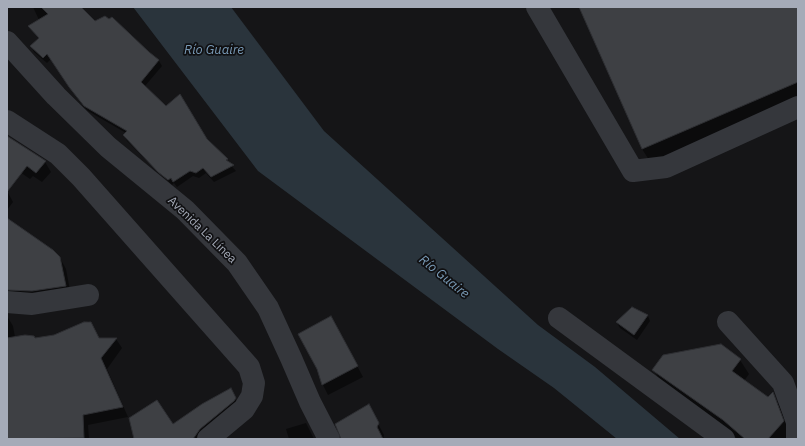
<!DOCTYPE html>
<meta charset="utf-8">
<style>
body{margin:0}
#map{position:relative;width:805px;height:446px;overflow:hidden;background:#151517;font-family:"IBM Plex Sans",sans-serif}
canvas{display:block}
.frame{position:absolute;inset:0;border:8px solid #a5abb8;pointer-events:none}
</style>
<div id="map">
<canvas width="805" height="446"></canvas>
<div class="frame"></div>
</div>
<script>
const c = document.querySelector('canvas').getContext('2d');
c.lineJoin = 'round';
function paint(path, color) {
  c.fillStyle = color;
  c.fill(path, 'evenodd');
}
function toPath(rows) {
  const path = new Path2D();
  for (const r of rows) {
    path.moveTo(r[0], r[1]);
    for (let i = 2; i < r.length; i += 2) path.lineTo(r[i], r[i + 1]);
  }
  return path;
}
function trace(path, color, width, dash) {
  c.strokeStyle = color;
  c.lineWidth = width;
  c.lineCap = dash ? 'butt' : 'round';
  c.setLineDash(dash || []);
  c.stroke(path);
}
function drawText(font, color, halo, rows, align = 'center') {
  c.font = font + ' "IBM Plex Sans",sans-serif';
  c.lineWidth = 3.5;
  c.setLineDash([]);
  c.textBaseline = 'middle';
  c.strokeStyle = halo;
  c.fillStyle = color;
  for (const [text, x, y, turn = 0] of rows) {
    c.save();
    c.translate(x, y);
    c.rotate((+turn || 0) * Math.PI / 180);
    c.textAlign = isNaN(turn) ? turn : align;
    if (halo) c.strokeText(text, 0, 0);
    c.fillText(text, 0, 0);
    c.restore();
  }
}
paint(toPath([
 [133,7,231,7,324,131,538,325,595,367,680,439,617,439,554,388,498,349,258,171]
]), '#2a343c');
paint(toPath([
 [33,7,79,7,95,22,159,61,162,66,145,86,166,107,207,139,236,171,214,182,206,173,199,178,193,176,177,187,174,183,172,185,127,141,124,135,126,133,88,111,83,106,51,59,47,63,34,52,31,46,40,39,29,26,39,20],
 [580,7,798,7,798,100,651,163,642,149],
 [7,137,45,162,51,172,42,182,33,176,30,179,7,163],
 [7,191,13,202,7,210],
 [7,219,60,258,66,269,71,296,7,301],
 [632,308,648,316,650,321,637,340,620,328,617,323],
 [7,316,13,326,17,348,7,350],
 [89,321,99,339,116,339,122,348,107,369,128,417,88,425,89,439,7,439,7,366,54,336],
 [337,328,363,377,328,395,323,385,318,368],
 [740,360,749,374,744,381,769,399,773,394,781,408,791,437,789,439,738,439,662,385,654,370],
 [230,390,242,410,209,439,136,439,173,426],
 [374,416,384,435,383,439,342,439],
 [306,423,314,439,289,439,286,429]
]), '#0007');
const building = toPath([
 [41,7,81,7,95,21,105,16,109,19,112,17,149,52,159,60,141,82,166,106,180,94,207,139,228,159,226,160,234,165,211,177,203,168,196,173,190,171,173,182,171,178,168,180,158,172,123,135,127,131,84,106,69,87,47,54,43,58,30,46,39,38,28,26,48,14,41,7],
 [579,7,798,7,798,82,642,149,579,7],
 [7,136,46,161,36,173,27,166,7,192,7,136],
 [7,218,53,250,60,257,66,286,32,291,7,290,7,218],
 [632,307,648,315,634,335,616,322,632,307],
 [331,316,358,366,322,385,317,369,298,334,331,316],
 [84,322,91,322,99,338,117,338,101,358,123,407,83,415,84,438,7,439,7,338,25,335,34,336,35,338,54,335,84,322],
 [721,344,741,359,732,371,768,397,773,392,784,421,768,439,745,439,723,420,652,370,663,355,721,344],
 [231,388,236,398,234,401,200,429,193,439,134,439,129,418,157,400,173,424,202,404,231,388],
 [369,404,379,423,377,427,383,439,341,439,335,424,369,404]
]);
paint(building, '#3e4044');
trace(building, '#2e2f33', 1);
trace(toPath([
 [537,7,633,171,666,167,798,107],
 [7,42,56,96,108,147,185,210,237,263,268,308,291,358,310,402,329,439],
 [7,121,58,154,81,177,249,367,254,383,252,396,244,409,208,439],
 [7,302,32,304,88,295],
 [559,318,724,439],
 [728,322,783,383,797,422,797,439]
]), '#35373c', 22);
drawText('12px', '#a5abb8', '#101012', [
 ["Avenida La Línea",202,230,44]
]);
drawText('italic 13px', '#799ab6', '#101012', [
 ["Río Guaire",214,50],
 ["Río Guaire",444,277,39]
]);
</script>
